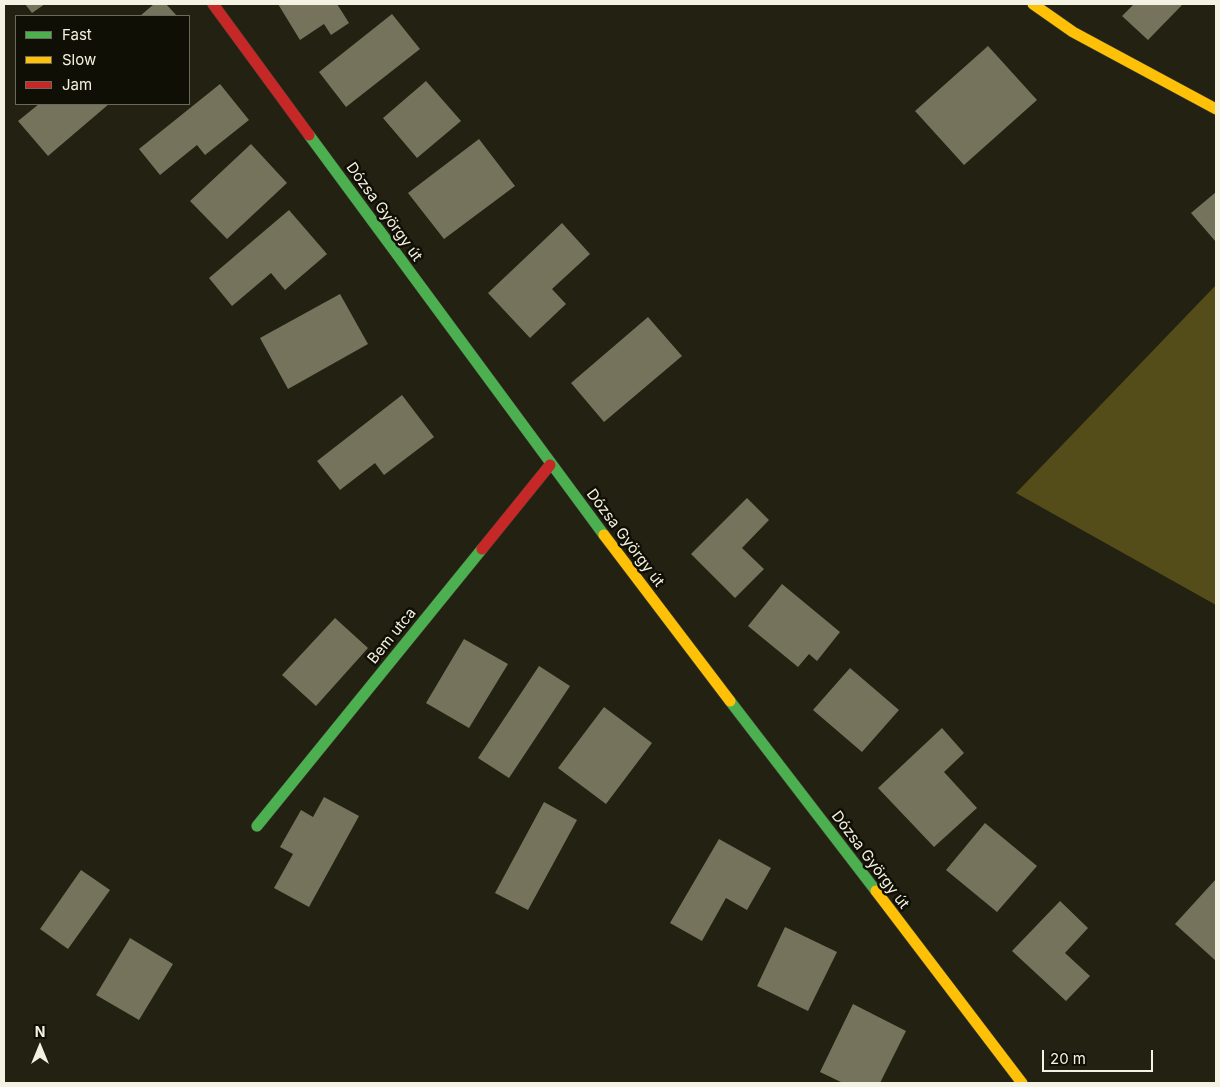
<!DOCTYPE html>
<meta charset="utf-8">
<style>
body{margin:0}
#map{position:relative;width:1220px;height:1087px;overflow:hidden;background:#232112;font-family:Inter,sans-serif}
canvas{display:block}
.frame{position:absolute;inset:0;border:5px solid #f4f2e2;pointer-events:none}
.legend{position:absolute;left:15px;top:15px;width:175px;height:90px;box-sizing:border-box;background:#100f05;border:1px solid #6b6a5d;margin:0;padding:6px 9px;list-style:none;font-size:15px;color:#f4f2e2}
.legend li{display:flex;align-items:center;gap:10px;height:25px}
.legend b{width:25px;border:1px solid #6b6a5d}
.north{position:absolute;left:15px;top:1022px;width:50px;height:50px;-webkit-text-stroke:4px #100f05;paint-order:stroke;rotate:0deg;font-size:14px;font-weight:700;line-height:20px;text-align:center;color:#f4f2e2}
.north::after{content:'';display:block;margin:auto;width:18px;height:22px;background:#f4f2e2;clip-path:polygon(50% 0,100% 100%,50% 72%,0 100%)}
.scale{position:absolute;left:1042px;top:1050px;width:111px;height:22px;box-sizing:border-box;border:2px solid #f4f2e2;border-top:0;padding-left:6px;font-size:15px;line-height:18px;white-space:nowrap;color:#f4f2e2;-webkit-text-stroke:4px #100f05;paint-order:stroke}
</style>
<div id="map">
<canvas width="1220" height="1087"></canvas>
<div class="frame"></div>
<ul class="legend">
<li><b style="height:6px;background:#4caf50"></b>Fast</li>
<li><b style="height:6px;background:#ffc107"></b>Slow</li>
<li><b style="height:6px;background:#c62828"></b>Jam</li>
</ul>
<div class="north">N</div>
<div class="scale">20 m</div>
</div>
<script>
const c = document.querySelector('canvas').getContext('2d');
c.lineJoin = 'round';
function paint(path, color) {
  c.fillStyle = color;
  c.fill(path, 'evenodd');
}
function toPath(rows) {
  const path = new Path2D();
  for (const r of rows) {
    path.moveTo(r[0], r[1]);
    for (let i = 2; i < r.length; i += 2) path.lineTo(r[i], r[i + 1]);
  }
  return path;
}
function trace(path, color, width, dash) {
  c.strokeStyle = color;
  c.lineWidth = width;
  c.lineCap = dash ? 'butt' : 'round';
  c.setLineDash(dash || []);
  c.stroke(path);
}
function drawText(font, color, halo, rows, align = 'center') {
  c.font = font + ' Inter,sans-serif';
  c.lineWidth = 5;
  c.setLineDash([]);
  c.textBaseline = 'middle';
  c.strokeStyle = halo;
  c.fillStyle = color;
  for (const [text, x, y, turn = 0] of rows) {
    c.save();
    c.translate(x, y);
    c.rotate((+turn || 0) * Math.PI / 180);
    c.textAlign = isNaN(turn) ? turn : align;
    if (halo) c.strokeText(text, 0, 0);
    c.fillText(text, 0, 0);
    c.restore();
  }
}
paint(toPath([
 [1216,285,1216,605,1016,493]
]), '#544d19');
paint(toPath([
 [25,4,45,4,32,13],
 [154,4,166,4,177,16,140,16],
 [278,4,337,4,349,23,331,35,324,24,300,40],
 [1134,4,1183,4,1148,40,1122,16],
 [392,14,420,49,346,107,319,72],
 [988,46,1037,100,964,165,915,111],
 [426,81,461,121,417,158,383,118],
 [220,84,249,120,205,155,197,145,160,175,139,149],
 [39,104,109,104,48,156,18,121],
 [479,139,515,186,444,239,408,193],
 [251,144,287,183,227,239,190,201],
 [1216,192,1216,242,1191,213],
 [289,210,327,254,285,290,271,273,232,306,209,278],
 [562,223,590,254,552,289,566,304,530,338,488,293],
 [340,294,368,344,288,389,260,338],
 [648,317,682,356,604,422,571,383],
 [402,395,434,437,384,475,375,463,340,490,317,461],
 [747,498,769,520,742,548,764,569,735,598,691,554],
 [782,584,840,632,817,661,809,654,798,667,748,626],
 [335,618,368,648,316,706,282,675],
 [464,639,508,664,469,728,426,703],
 [539,666,570,686,509,778,478,758],
 [850,668,899,710,862,752,813,710],
 [604,707,652,743,606,804,558,768],
 [942,728,964,753,944,772,977,808,934,847,878,788],
 [324,797,359,816,309,907,274,888,293,854,280,847,301,810,313,817],
 [544,802,577,820,528,910,495,893],
 [985,823,1037,866,997,912,946,870],
 [719,839,771,868,747,910,726,898,702,941,670,923],
 [81,870,110,890,68,949,40,929],
 [1216,879,1216,961,1175,924],
 [1060,901,1088,928,1065,953,1090,976,1066,1001,1012,951],
 [785,927,837,952,808,1011,757,986],
 [130,938,173,964,139,1020,96,995],
 [853,1004,906,1031,880,1083,843,1083,820,1072]
]), '#76735d');
const fast = toPath([
 [309,135,604,535],
 [730,701,876,891],
 [257,826,482,549]
]);
const slow = toPath([
 [1033,4,1073,32,1216,109],
 [604,535,730,701],
 [876,891,1022,1083]
]);
const jam = toPath([
 [213,4,309,135],
 [482,549,550,465]
]);
trace(fast, '#3e3d32', 12);
trace(slow, '#3e3d32', 12);
trace(jam, '#3e3d32', 12);
trace(fast, '#4caf50', 11);
trace(slow, '#ffc107', 11);
trace(jam, '#c62828', 11);
drawText('15px', '#f4f2e2', '#100f05', [
 ["Dózsa György út",384,212,54],
 ["Dózsa György út",625,538,53],
 ["Bem utca",392,636,-51],
 ["Dózsa György út",870,860,53]
]);
</script>
